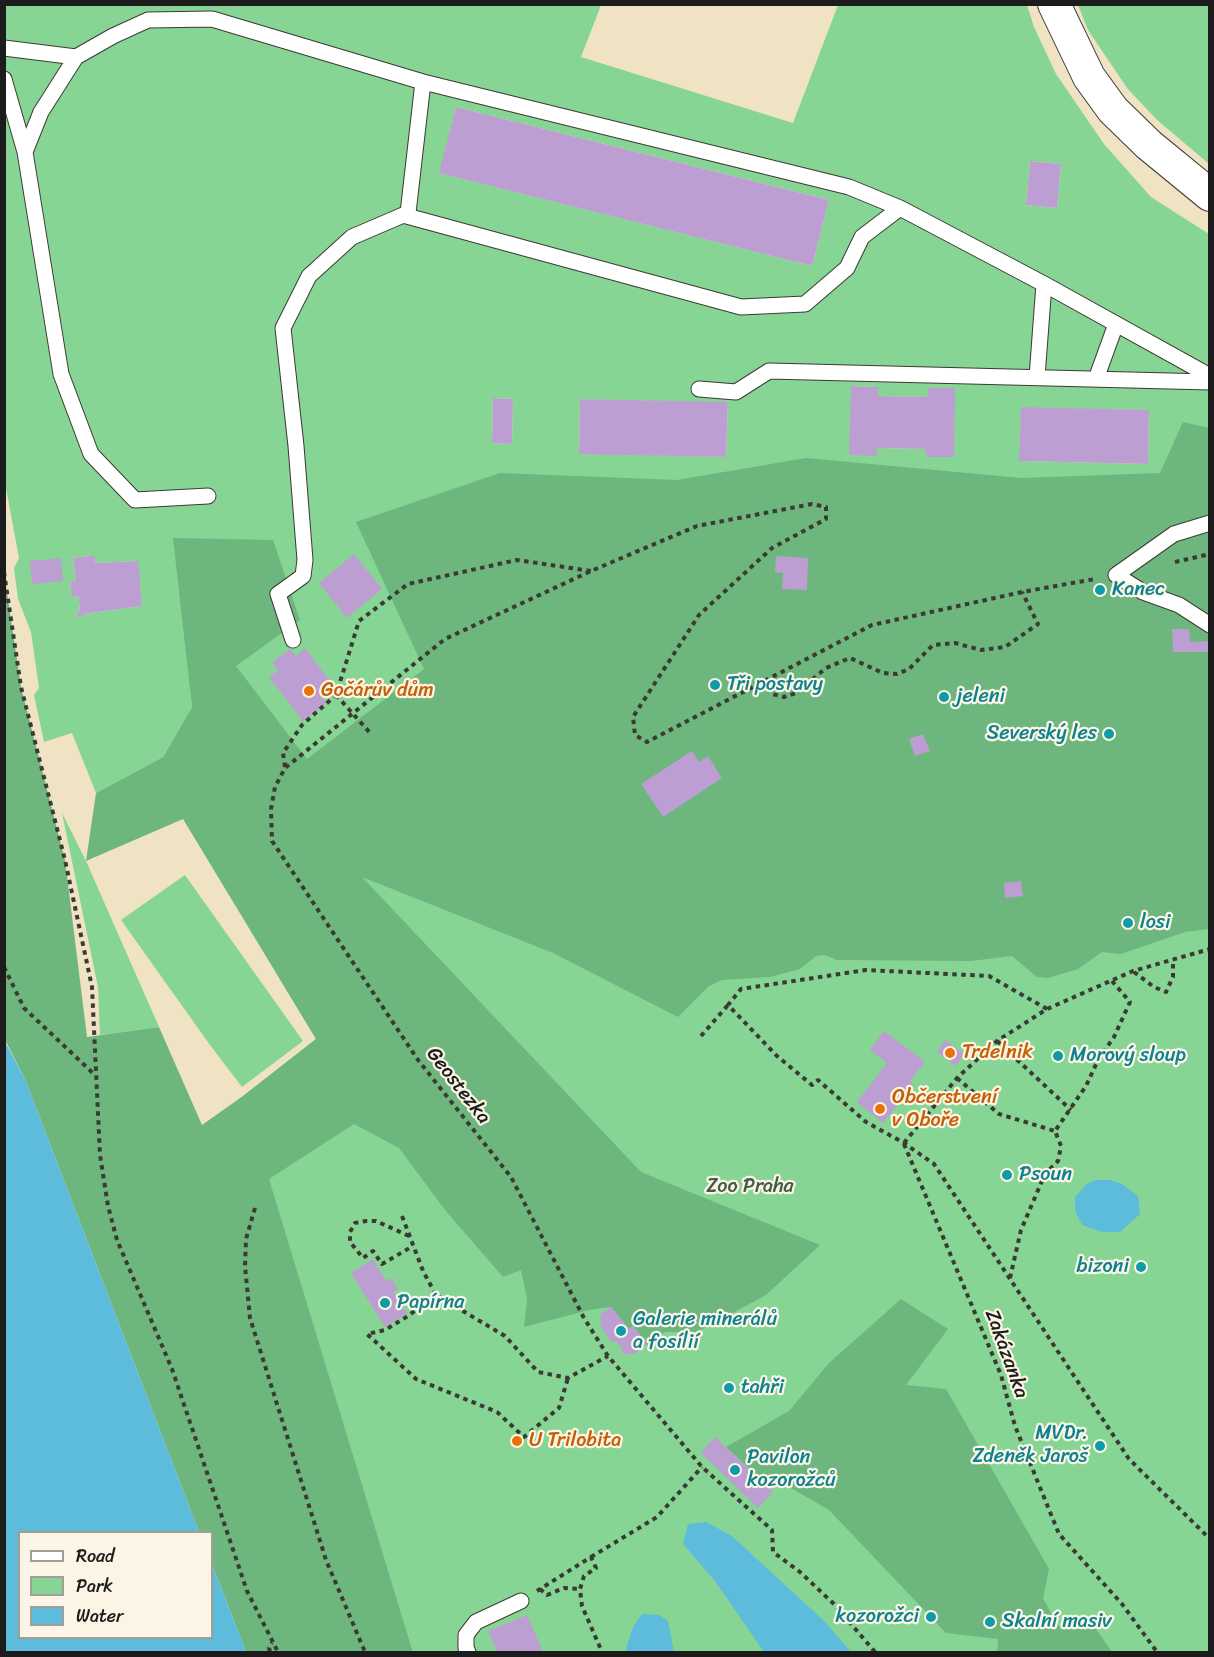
<!DOCTYPE html>
<meta charset="utf-8">
<style>
body{margin:0}
#map{position:relative;width:1214px;height:1657px;overflow:hidden;background:#efe3c3;font-family:Sriracha,sans-serif}
canvas{display:block}
.frame{position:absolute;inset:0;border:6px solid #1c1c1c;pointer-events:none}
.legend{position:absolute;left:18px;top:1531px;width:195px;height:108px;box-sizing:border-box;background:#fcf5e5;border:2px solid #a29e95;margin:0;padding:8px 10px;list-style:none;font-size:18px;color:#1c1c1c}
.legend li{display:flex;align-items:center;gap:12px;height:30px}
.legend b{width:30px;border:2px solid #a29e95}
</style>
<div id="map">
<canvas width="1214" height="1657"></canvas>
<div class="frame"></div>
<ul class="legend">
<li><b style="height:8px;background:#fff"></b>Road</li>
<li><b style="height:16px;background:#87d594"></b>Park</li>
<li><b style="height:16px;background:#5dbbdb"></b>Water</li>
</ul>
</div>
<script>
const c = document.querySelector('canvas').getContext('2d');
c.lineJoin = 'round';
function paint(path, color) {
  c.fillStyle = color;
  c.fill(path, 'evenodd');
}
function toPath(rows) {
  const path = new Path2D();
  for (const r of rows) {
    path.moveTo(r[0], r[1]);
    for (let i = 2; i < r.length; i += 2) path.lineTo(r[i], r[i + 1]);
  }
  return path;
}
function trace(path, color, width, dash) {
  c.strokeStyle = color;
  c.lineWidth = width;
  c.lineCap = dash ? 'butt' : 'round';
  c.setLineDash(dash || []);
  c.stroke(path);
}
function drawText(font, color, halo, rows, align = 'center') {
  c.font = font + ' Sriracha,sans-serif';
  c.lineWidth = 4.5;
  c.setLineDash([]);
  c.textBaseline = 'middle';
  c.strokeStyle = halo;
  c.fillStyle = color;
  for (const [text, x, y, turn = 0] of rows) {
    c.save();
    c.translate(x, y);
    c.rotate((+turn || 0) * Math.PI / 180);
    c.textAlign = isNaN(turn) ? turn : align;
    if (halo) c.strokeText(text, 0, 0);
    c.fillText(text, 0, 0);
    c.restore();
  }
}
paint(toPath([
 [4,5,601,5,581,57,793,123,838,5,1027,5,1034,27,1056,74,1104,144,1151,197,1209,234,1209,1652,413,1652,243,1096,316,1039,183,818,268,782,178,567,192,707,163,757,96,793,72,733,44,742,34,695,39,688,31,632,18,599,14,568,19,558,5,483],
 [456,107,829,200,812,266,440,173],
 [1030,161,1061,164,1057,208,1026,205],
 [851,386,878,387,878,396,927,397,928,388,955,388,926,449,877,448],
 [493,398,513,399,512,444,492,443],
 [580,399,728,403,726,457,579,453],
 [1021,408,1149,410,1148,464,1020,461],
 [93,555,95,563,137,561,142,606,83,614,83,616,78,617,77,611,80,610,78,596,72,597,70,581,76,580,73,558],
 [1078,5,1209,5,1209,164,1156,119,1127,88,1088,30],
 [62,813,86,861,159,1027,100,1035,98,987],
 [185,875,303,1041,242,1087,210,1045,121,920]
]), '#87d594');
paint(toPath([
 [1183,422,1209,428,1209,929,1185,932,1121,954,1102,952,1078,969,1048,978,1037,977,1012,956,971,961,837,960,825,955,816,956,800,969,770,977,722,980,709,986,678,1017,553,953,362,877,641,1172,820,1245,766,1295,697,1332,666,1332,657,1336,649,1347,633,1326,629,1329,611,1307,589,1310,524,1327,527,1299,521,1270,503,1277,445,1210,399,1148,354,1124,269,1179,413,1652,246,1652,212,1564,212,1532,199,1532,25,1079,5,1040,4,572,21,687,65,860,87,1037,159,1027,202,1125,243,1096,316,1039,183,819,86,861,96,793,163,757,192,707,173,538,273,540,300,620,236,666,307,759,424,669,356,522,500,473,677,480,806,458,1021,478,1160,473],
 [901,1299,948,1329,906,1385,946,1389,1049,1569,1043,1598,1058,1626,1092,1623,1112,1652,997,1652,998,1639,946,1633,829,1510,775,1479,769,1487,726,1447,789,1411,829,1363]
]), '#6db67e');
paint(toPath([
 [4,1040,25,1079,199,1532,20,1532,20,1638,212,1638,212,1564,246,1652,5,1652],
 [1096,1180,1110,1180,1122,1184,1138,1196,1140,1214,1120,1232,1102,1232,1082,1225,1075,1210,1075,1197,1087,1184],
 [706,1522,732,1536,824,1621,851,1652,764,1652,715,1581,683,1544,688,1524],
 [642,1614,659,1615,668,1621,674,1652,626,1652,626,1648,633,1627]
]), '#5dbbdb');
paint(toPath([
 [456,107,829,200,812,266,439,173],
 [1030,161,1061,164,1057,208,1026,205],
 [851,386,878,387,878,396,927,397,928,388,955,388,954,457,926,457,926,449,877,448,877,456,849,455],
 [493,398,513,399,512,444,492,443],
 [580,399,728,402,726,457,579,454],
 [1021,407,1149,410,1148,464,1019,461],
 [354,554,382,589,347,618,319,583],
 [94,555,95,563,138,561,142,606,83,614,83,616,78,617,77,611,80,610,78,596,72,597,70,581,76,580,73,558],
 [776,556,808,558,807,590,782,589,783,573,775,572],
 [61,558,63,581,32,584,30,561],
 [1172,629,1189,629,1190,642,1208,641,1208,652,1173,652],
 [305,648,332,684,319,694,326,703,303,721,269,677,278,670,272,662,290,649,296,656],
 [923,734,930,751,915,756,909,739],
 [692,751,699,762,708,756,722,778,663,817,641,784],
 [1021,881,1023,896,1005,898,1004,883],
 [884,1031,925,1062,910,1081,913,1084,883,1123,857,1102,887,1063,870,1050],
 [945,1040,964,1054,956,1066,937,1052],
 [373,1259,386,1281,391,1278,398,1289,393,1292,407,1313,385,1327,351,1273],
 [611,1307,629,1329,633,1326,647,1344,634,1354,624,1354,621,1350,623,1349,615,1341,612,1343,600,1325,601,1314],
 [715,1437,773,1492,758,1508,701,1453],
 [527,1615,543,1652,497,1652,488,1631]
]), '#bd9ed2');
const lane = toPath([
 [4,48,76,57,113,36,148,20,212,19,423,82,849,187,900,208,1044,284,1210,376],
 [4,79,25,152,61,374,91,454,135,500,208,496],
 [25,152,41,112,76,57],
 [403,215,741,307,805,304,847,268,862,237,900,208],
 [1037,377,1044,284],
 [1096,379,1116,324],
 [699,389,736,392,769,371,1210,382],
 [1210,523,1174,534,1116,575,1143,592,1179,605,1210,625],
 [293,640,278,594,303,576,305,560,296,446,283,328,309,276,352,237,408,213,423,82],
 [468,1652,466,1648,466,1635,476,1622,521,1601]
]);
const street = toPath([
 [1054,4,1089,77,1113,110,1149,145,1210,195]
]);
trace(lane, '#3c3a35', 17);
trace(street, '#3c3a35', 34);
trace(toPath([
 [1175,562,1210,554],
 [4,572,21,687,65,860,92,987,100,1155,108,1206,117,1240,172,1369,247,1591,278,1652],
 [763,680,772,694,784,697,796,693,826,668,850,658,883,673,897,674,909,669,933,645,955,643,981,650,1005,647,1038,624,1022,592],
 [336,695,372,735],
 [285,767,283,753,302,725,336,695,359,621,408,584,517,560,591,571],
 [4,967,24,1008,95,1075],
 [1134,972,1154,987,1166,992,1173,977,1173,960],
 [1047,1009,989,976,866,970,741,989,728,1005,777,1056,812,1085,818,1080,866,1122,904,1143,934,1164,1129,1459,1210,1539],
 [701,1036,728,1005],
 [997,1041,1071,1110],
 [957,1078,999,1114,1055,1131],
 [904,1143,957,1078,997,1041,1047,1009,1133,971,1210,949],
 [904,1144,1001,1375,1015,1426,1059,1534,1122,1604,1157,1652],
 [255,1208,246,1239,245,1266,250,1318,326,1560,365,1652],
 [402,1216,423,1271,436,1295,505,1336,538,1372,568,1378,608,1356],
 [409,1236,376,1221,366,1221,355,1223,350,1232,350,1242,363,1258,373,1251,382,1264,413,1246],
 [1010,1278,1021,1230,1045,1174,1058,1161,1061,1146,1055,1131,1086,1086,1098,1060,1114,1037,1130,1002,1112,981],
 [436,1295,408,1316,385,1330,367,1334,416,1379,497,1412,524,1437,559,1408,568,1378],
 [591,1557,657,1517,702,1467],
 [540,1589,547,1595,564,1588,580,1589],
 [537,1591,591,1557,596,1568,584,1576,580,1589,582,1606,602,1652],
 [270,1652,269,1648,272,1643],
 [875,1652,834,1604,800,1572,773,1552,772,1530,702,1467,608,1356,584,1318,511,1177,418,1060,272,841,271,809,275,787,285,768,445,639,591,571,697,526,812,504,826,507,826,519,772,548,699,615,633,717,635,735,647,742,872,625,1022,592,1095,579]
]), '#3c3a35', 4, [4.5, 4.5]);
trace(lane, '#fff', 15);
trace(street, '#fff', 32);
for (const [x, y, r, color] of [
 [1100,590,6,"#0f9aa8"],
 [715,685,6,"#0f9aa8"],
 [309,691,6,"#e8710a"],
 [944,697,6,"#0f9aa8"],
 [1109,734,6,"#0f9aa8"],
 [1128,923,6,"#0f9aa8"],
 [950,1053,6,"#e8710a"],
 [1058,1056,6,"#0f9aa8"],
 [880,1109,6,"#e8710a"],
 [1007,1175,6,"#0f9aa8"],
 [1141,1267,6,"#0f9aa8"],
 [385,1303,6,"#0f9aa8"],
 [621,1331,6,"#0f9aa8"],
 [729,1388,6,"#0f9aa8"],
 [517,1441,6,"#e8710a"],
 [1100,1446,6,"#0f9aa8"],
 [735,1470,6,"#0f9aa8"],
 [931,1617,6,"#0f9aa8"],
 [990,1622,6,"#0f9aa8"]
]) {
  const dot = new Path2D();
  dot.arc(x, y, r, 0, 2 * Math.PI);
  c.fillStyle = color;
  c.fill(dot);
  trace(dot, '#fcf5e5', 2);
}
drawText('20px', '#0d838f', '#fcf5e5', [
 ["Kanec",1112,590],
 ["Tři postavy",727,685],
 ["jeleni",956,697],
 ["Severský les",1097,734,"right"],
 ["losi",1140,923],
 ["Morový sloup",1070,1056],
 ["Psoun",1019,1175],
 ["bizoni",1129,1267,"right"],
 ["Papírna",397,1303],
 ["Galerie minerálů",633,1320],
 ["a fosílií",633,1343],
 ["tahři",741,1388],
 ["MVDr.",1088,1434,"right"],
 ["Zdeněk Jaroš",1088,1457,"right"],
 ["Pavilon",747,1458],
 ["kozorožců",747,1481],
 ["kozorožci",919,1617,"right"],
 ["Skalní masiv",1002,1622]
], 'left');
drawText('20px', '#c56008', '#fcf5e5', [
 ["Gočárův dům",321,691],
 ["Trdelnik",962,1053],
 ["Občerstvení",892,1098],
 ["v Oboře",892,1121],
 ["U Trilobita",529,1441]
], 'left');
drawText('20px', '#1c1c1c', '#fcf5e5', [
 ["Geostezka",458,1086,52],
 ["Zakázanka",1006,1354,70]
]);
drawText('20px', '#415d46', '#fcf5e5', [
 ["Zoo Praha",750,1187]
]);
</script>
